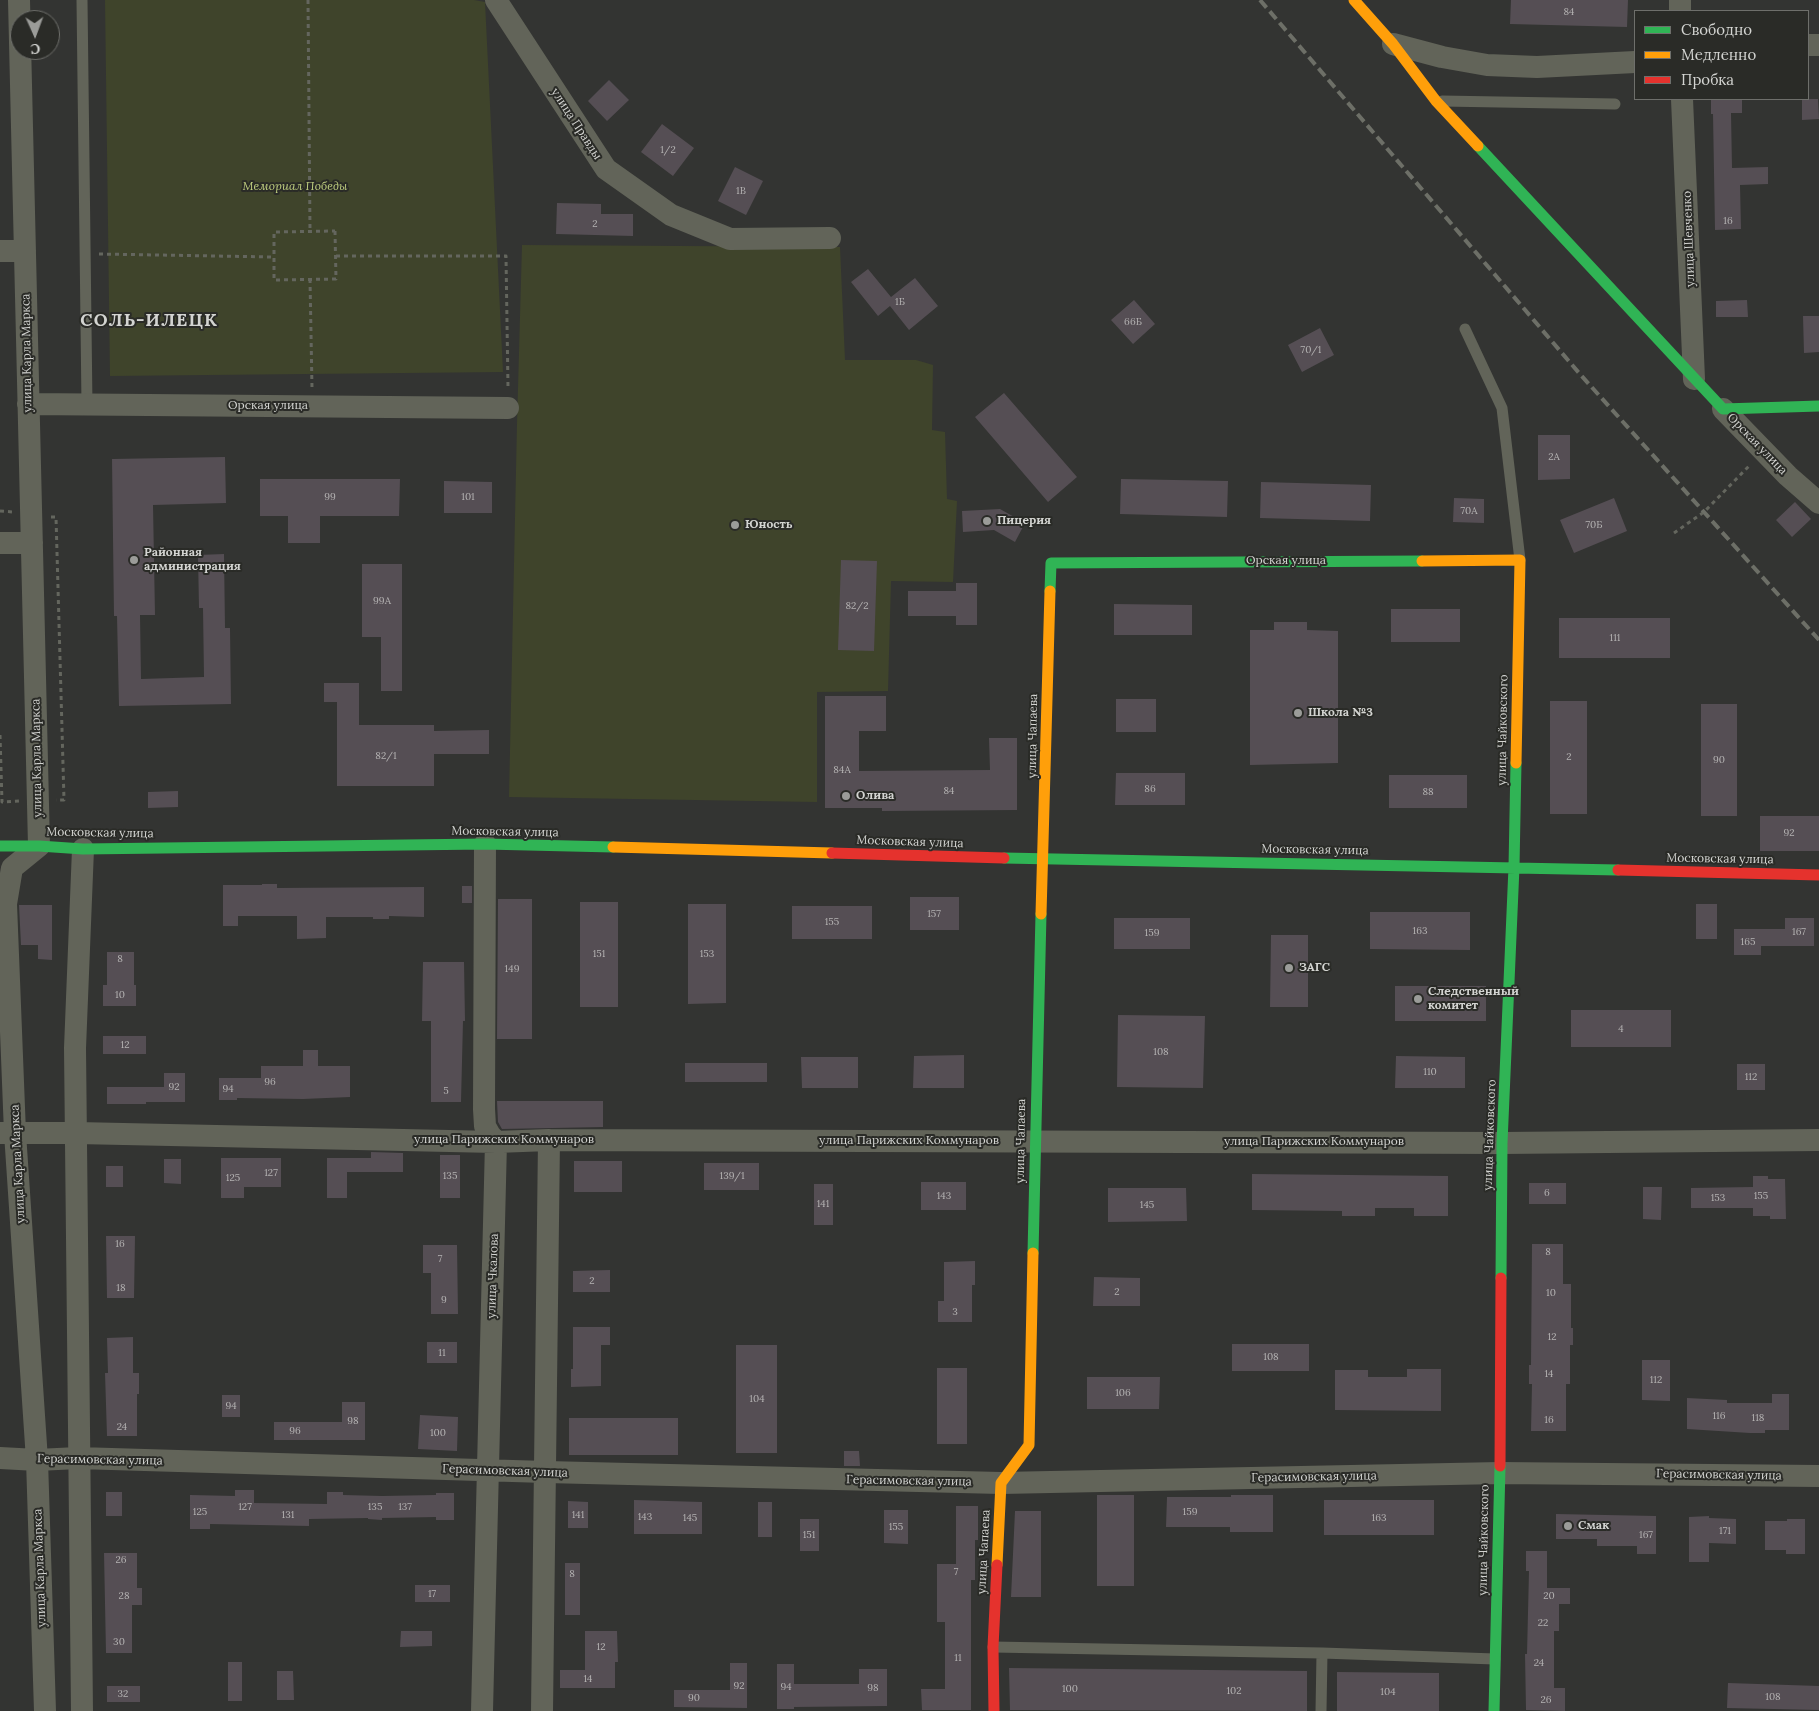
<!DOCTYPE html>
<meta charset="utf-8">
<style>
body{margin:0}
#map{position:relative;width:1819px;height:1711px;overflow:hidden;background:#333432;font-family:Lora,serif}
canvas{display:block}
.legend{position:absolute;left:1634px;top:10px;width:175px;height:90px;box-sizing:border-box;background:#2a2b27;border:1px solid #6e6f6b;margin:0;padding:6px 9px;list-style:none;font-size:15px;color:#d3d4d1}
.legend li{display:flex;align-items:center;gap:10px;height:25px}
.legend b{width:25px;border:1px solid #6e6f6b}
.north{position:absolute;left:10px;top:10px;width:50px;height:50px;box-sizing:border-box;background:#2a2b27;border:1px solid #6e6f6b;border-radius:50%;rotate:178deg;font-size:14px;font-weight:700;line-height:20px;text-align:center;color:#d3d4d1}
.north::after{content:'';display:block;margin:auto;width:18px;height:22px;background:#9b9c99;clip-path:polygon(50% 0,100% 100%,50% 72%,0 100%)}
</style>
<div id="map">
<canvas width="1819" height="1711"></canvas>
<ul class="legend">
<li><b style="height:6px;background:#30b455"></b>Свободно</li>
<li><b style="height:6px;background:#ff9f0a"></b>Медленно</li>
<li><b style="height:6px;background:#e5322d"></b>Пробка</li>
</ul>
<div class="north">С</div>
</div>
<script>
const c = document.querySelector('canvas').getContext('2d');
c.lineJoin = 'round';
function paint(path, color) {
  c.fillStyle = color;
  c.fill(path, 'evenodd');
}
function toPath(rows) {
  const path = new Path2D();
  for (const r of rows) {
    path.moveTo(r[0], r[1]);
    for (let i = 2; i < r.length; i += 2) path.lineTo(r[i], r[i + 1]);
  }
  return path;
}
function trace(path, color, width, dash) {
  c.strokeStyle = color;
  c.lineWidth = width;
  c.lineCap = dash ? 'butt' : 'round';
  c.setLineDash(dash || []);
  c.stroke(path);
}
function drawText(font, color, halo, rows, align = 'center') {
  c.font = font + ' Lora,serif';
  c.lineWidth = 4;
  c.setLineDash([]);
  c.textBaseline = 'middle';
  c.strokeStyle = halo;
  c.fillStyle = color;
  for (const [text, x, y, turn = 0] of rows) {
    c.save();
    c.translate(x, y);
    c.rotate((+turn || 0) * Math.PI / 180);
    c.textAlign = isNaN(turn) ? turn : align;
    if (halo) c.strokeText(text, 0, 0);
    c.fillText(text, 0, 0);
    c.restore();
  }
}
paint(toPath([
 [105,0,474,0,485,2,503,372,110,376],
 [522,245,840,247,845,360,916,360,933,365,932,430,945,432,947,499,957,501,953,582,891,581,888,691,817,692,817,802,509,797,517,424]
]), '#3f442b');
paint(toPath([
 [1511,0,1628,0,1627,27,1510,24],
 [609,80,629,100,607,121,588,101],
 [1711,99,1742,99,1742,113,1731,113,1732,168,1768,167,1768,184,1740,185,1741,229,1715,230,1713,114,1711,114],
 [1802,99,1818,99,1819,119,1802,120],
 [662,124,694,148,673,176,641,152],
 [735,167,763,181,746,215,718,201],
 [557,203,601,204,601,214,633,214,633,236,556,234],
 [868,269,891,297,915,278,938,306,909,330,890,306,878,316,851,282],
 [1134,300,1155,324,1133,344,1111,320],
 [1747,300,1748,317,1716,317,1716,301],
 [1803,316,1819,316,1819,352,1804,353],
 [1320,328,1334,355,1302,372,1288,345],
 [1004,393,1077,477,1048,502,975,417],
 [1538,435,1570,435,1570,479,1538,480],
 [225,457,226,503,153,505,155,615,140,615,141,679,204,677,203,608,199,608,198,555,224,554,225,628,230,628,231,704,119,706,117,616,114,616,112,459],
 [260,479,400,479,399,516,320,516,320,543,288,543,288,516,260,516],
 [1121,479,1228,481,1227,517,1120,514],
 [444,481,492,482,492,513,444,513],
 [1261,482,1371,485,1370,521,1260,518],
 [1454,498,1484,499,1484,523,1453,522],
 [1614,498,1627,531,1574,553,1560,520],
 [1795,502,1811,519,1792,537,1776,520],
 [1000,509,1025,523,1015,542,994,530,963,532,962,511],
 [841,560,877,561,874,651,838,650],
 [362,564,402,564,402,691,381,691,381,637,362,637],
 [956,583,977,583,977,625,956,625,956,616,908,616,908,591,956,591],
 [1114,604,1192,605,1192,635,1114,635],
 [1391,609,1460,609,1460,642,1391,642],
 [1559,618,1670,618,1670,658,1559,658],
 [1274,622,1307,622,1307,630,1338,631,1338,763,1250,765,1250,630,1274,630],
 [324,683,359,683,359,725,434,725,434,731,489,730,489,754,434,754,434,786,337,786,337,702,324,702],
 [825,696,886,696,886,731,859,731,859,771,990,770,989,738,1017,738,1017,810,882,811,882,808,825,808],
 [1116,699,1156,699,1156,732,1116,732],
 [1550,701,1587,701,1587,814,1550,814],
 [1701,704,1737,704,1737,816,1701,816],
 [1116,773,1185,773,1185,805,1115,805],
 [1389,775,1467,775,1467,808,1389,808],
 [178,791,178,807,148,808,148,792],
 [1760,816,1819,816,1819,851,1760,851],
 [262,884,277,884,277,888,424,887,424,917,389,916,389,919,373,919,373,917,326,917,326,938,297,939,297,916,238,916,238,926,223,926,223,885,262,885],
 [462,886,472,886,472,903,462,903],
 [910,897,959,897,959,930,910,930],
 [498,899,532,899,532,1039,497,1039],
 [580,902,618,902,618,1007,580,1007],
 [688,904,726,904,726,1003,688,1004],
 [1696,904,1717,904,1717,939,1696,939],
 [19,905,52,905,52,960,38,959,38,945,21,945],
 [792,906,872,906,872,939,792,939],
 [1370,912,1470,912,1470,950,1370,949],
 [1114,918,1190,918,1190,949,1114,949],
 [1785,918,1814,918,1814,946,1761,946,1761,955,1734,955,1734,929,1785,929],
 [1271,935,1308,935,1308,1007,1270,1007],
 [107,952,134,952,134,985,136,985,136,1006,103,1006,103,985,107,985],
 [423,962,464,962,465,1021,463,1021,461,1102,431,1102,431,1021,422,1021],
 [1395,986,1486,986,1486,1021,1395,1021],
 [1571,1010,1671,1010,1671,1047,1571,1047],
 [1118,1015,1205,1016,1203,1088,1117,1087],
 [103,1036,146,1036,146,1054,103,1054],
 [303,1050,318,1050,318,1066,350,1066,350,1097,303,1099,237,1098,237,1100,219,1100,219,1078,261,1078,261,1066,303,1066],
 [964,1055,964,1088,913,1088,914,1056],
 [1396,1056,1465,1057,1465,1088,1395,1088],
 [801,1057,858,1057,858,1088,802,1088],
 [685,1063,767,1063,767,1082,685,1082],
 [1737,1064,1765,1064,1765,1090,1737,1090],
 [164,1073,185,1073,185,1102,146,1102,146,1104,107,1104,107,1087,164,1087],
 [497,1101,603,1101,603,1127,502,1129,498,1122],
 [371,1152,403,1153,403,1172,347,1172,347,1198,327,1198,327,1158,371,1158],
 [440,1155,460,1155,460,1198,440,1198],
 [221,1158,281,1158,281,1187,244,1187,244,1198,221,1198],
 [164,1159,181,1159,181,1184,164,1183],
 [574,1161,622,1161,622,1192,574,1192],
 [704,1163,759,1163,759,1190,704,1190],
 [106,1166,123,1166,123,1187,106,1187],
 [1252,1174,1448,1176,1448,1216,1414,1216,1414,1208,1375,1208,1375,1216,1342,1216,1342,1211,1252,1210],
 [1753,1176,1768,1176,1768,1179,1785,1179,1786,1219,1770,1219,1770,1216,1753,1216,1753,1208,1691,1208,1691,1188,1753,1187],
 [921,1182,966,1182,966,1210,921,1210],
 [1529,1183,1566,1183,1566,1204,1529,1204],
 [814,1184,833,1184,833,1225,814,1225],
 [1643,1187,1662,1187,1661,1220,1643,1219],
 [1108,1188,1186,1188,1187,1221,1108,1222],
 [106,1236,135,1236,134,1298,107,1298],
 [1532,1244,1563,1244,1563,1284,1571,1284,1571,1328,1573,1328,1573,1345,1570,1345,1570,1384,1566,1384,1566,1431,1531,1431,1532,1384,1529,1384,1529,1365,1531,1365],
 [423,1245,457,1245,458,1314,431,1314,431,1273,423,1273],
 [975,1261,975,1285,972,1285,972,1322,938,1322,938,1301,944,1301,944,1262],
 [610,1270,610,1292,573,1292,573,1271],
 [1094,1277,1140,1278,1140,1306,1093,1306],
 [573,1327,610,1327,610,1345,601,1345,601,1386,571,1387,571,1369,573,1369],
 [133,1337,133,1373,139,1373,139,1394,137,1394,137,1436,107,1436,105,1373,108,1373,107,1338],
 [427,1342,457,1342,457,1363,427,1363],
 [1232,1344,1309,1344,1309,1371,1232,1371],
 [736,1345,777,1345,777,1453,736,1453],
 [1642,1360,1670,1360,1670,1401,1642,1400],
 [937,1368,967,1368,967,1444,937,1444],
 [1407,1369,1441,1369,1441,1411,1335,1410,1335,1370,1368,1370,1368,1377,1407,1377],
 [1087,1377,1160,1377,1159,1409,1087,1409],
 [1772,1394,1789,1394,1789,1430,1765,1430,1765,1433,1750,1433,1687,1429,1687,1398,1727,1400,1727,1403,1772,1403],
 [222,1395,240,1395,240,1417,222,1417],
 [342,1402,365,1402,365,1440,274,1440,274,1422,342,1422],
 [420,1415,458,1417,457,1451,418,1449],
 [569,1418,678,1418,678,1455,569,1455],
 [844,1451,859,1451,860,1466,844,1466],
 [235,1490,254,1490,254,1503,327,1504,327,1492,343,1492,343,1495,382,1496,436,1495,436,1493,454,1493,454,1520,436,1520,436,1517,382,1518,382,1520,368,1519,368,1518,309,1519,309,1526,210,1524,210,1529,190,1529,190,1495,235,1496],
 [106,1492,122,1492,122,1516,106,1516],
 [1097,1495,1134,1495,1134,1586,1097,1586],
 [1231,1495,1273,1495,1273,1532,1230,1532,1230,1527,1166,1527,1167,1497,1231,1497],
 [634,1500,702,1502,702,1534,634,1534],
 [1324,1500,1434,1500,1434,1535,1324,1535],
 [568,1501,588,1502,588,1528,568,1528],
 [758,1502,772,1502,772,1537,758,1537],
 [956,1506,978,1506,978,1540,975,1540,975,1580,971,1580,971,1710,922,1710,921,1689,945,1689,945,1622,937,1622,937,1564,956,1564],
 [884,1510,908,1510,908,1544,884,1543],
 [1015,1511,1041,1511,1041,1597,1011,1597],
 [1556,1514,1656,1516,1656,1554,1637,1554,1637,1546,1597,1546,1597,1539,1556,1539],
 [1709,1516,1709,1518,1736,1519,1736,1544,1709,1543,1709,1562,1689,1562,1689,1517],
 [800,1519,819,1519,819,1551,800,1551],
 [1787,1519,1805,1519,1805,1554,1786,1554,1786,1550,1765,1550,1765,1521,1787,1521],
 [1526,1551,1547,1551,1547,1588,1570,1588,1570,1604,1559,1604,1559,1631,1554,1631,1554,1688,1565,1688,1565,1711,1526,1710,1525,1654,1527,1654,1529,1571,1526,1571],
 [104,1553,137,1553,137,1588,142,1588,142,1605,132,1605,132,1653,106,1653],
 [565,1563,580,1563,580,1615,565,1615],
 [415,1585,450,1585,450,1602,415,1602],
 [401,1631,432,1631,432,1646,400,1647],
 [585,1631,617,1631,618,1662,615,1662,615,1688,560,1688,560,1670,585,1670],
 [228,1662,242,1662,242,1701,228,1701],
 [730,1663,747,1663,747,1708,674,1707,674,1690,730,1690],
 [777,1664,794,1664,794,1684,859,1684,859,1669,887,1669,887,1706,794,1707,794,1709,777,1709],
 [1009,1668,1307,1671,1307,1711,1010,1710],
 [277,1671,293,1671,294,1700,277,1700],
 [1337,1672,1439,1673,1439,1711,1337,1711],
 [1728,1683,1819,1686,1819,1710,1727,1708],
 [107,1686,140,1686,140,1702,107,1702]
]), '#554e54');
trace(toPath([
 [308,0,310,231],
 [335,231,336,279,274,280,274,232,335,231],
 [99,254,274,257],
 [336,256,506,256,508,388],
 [310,279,312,388],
 [0,511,13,512],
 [51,517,56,517,64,800,56,800],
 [1674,533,1704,512,1750,465],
 [0,735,2,802,20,801]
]), '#64665e', 3, [4, 4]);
trace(toPath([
 [82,0,87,405],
 [1442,101,1615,104],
 [1465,329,1502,408,1520,560],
 [993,1647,1322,1653,1321,1711],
 [1322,1653,1495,1659]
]), '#626459', 11);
trace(toPath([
 [19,0,39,846,12,868,6,904,15,1133,37,1460,45,1711],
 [496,0,606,169,671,215,730,239,830,238],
 [1680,11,1680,0],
 [1393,44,1442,57,1487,65,1537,67,1635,62],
 [1808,45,1819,45],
 [1682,99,1694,379],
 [0,251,25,251],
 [28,404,508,408],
 [1723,409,1788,476,1819,503],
 [0,543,32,543],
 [0,1133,77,1133,496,1142,549,1140,1502,1143,1819,1140],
 [0,1458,37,1460,78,1458,546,1472,1001,1483,1500,1473,1819,1476],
 [82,1711,75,1048,83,849],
 [482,1711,496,1142,490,1135,485,1126,484,1109,485,844],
 [542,1711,549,1140]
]), '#626459', 22);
trace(toPath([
 [1478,146,1723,409,1819,406],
 [1050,591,1051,563,1422,561],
 [0,846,39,846,83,849,485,844,613,847],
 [1004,858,1618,870],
 [1033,1253,1041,914],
 [1501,1278,1502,1143,1514,867,1516,763],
 [1494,1711,1500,1466]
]), '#30b455', 11);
trace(toPath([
 [1354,0,1393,44,1436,101,1478,146],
 [1422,561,1520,560,1516,763],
 [613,847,832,853],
 [1041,914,1050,591],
 [997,1565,1001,1483,1029,1445,1033,1253]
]), '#ff9f0a', 11);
trace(toPath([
 [832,853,1004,858],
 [1618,870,1819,875],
 [1500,1466,1501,1278],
 [994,1711,993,1647,997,1565]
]), '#e5322d', 11);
trace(toPath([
 [1260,0,1579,373,1819,640]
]), '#6d6f67', 4, [10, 5]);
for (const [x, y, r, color] of [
 [987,521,5,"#9b9c99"],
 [735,525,5,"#9b9c99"],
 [134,560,5,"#9b9c99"],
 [1298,713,5,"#9b9c99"],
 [846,796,5,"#9b9c99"],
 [1289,968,5,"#9b9c99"],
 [1418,999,5,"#9b9c99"],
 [1568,1526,5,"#9b9c99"]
]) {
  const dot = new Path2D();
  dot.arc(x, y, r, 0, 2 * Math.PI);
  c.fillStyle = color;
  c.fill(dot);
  trace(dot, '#2a2b27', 2);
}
drawText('10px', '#b4b2b2', null, [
 ["84",1569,12],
 ["1/2",668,150],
 ["1В",741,191],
 ["16",1728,221],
 ["2",595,224],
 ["1Б",900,302],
 ["66Б",1133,322],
 ["70/1",1311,350],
 ["2А",1554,457],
 ["99",330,497],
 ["101",468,497],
 ["70А",1469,511],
 ["70Б",1594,525],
 ["99А",382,601],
 ["82/2",857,606],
 ["111",1615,638],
 ["82/1",386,756],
 ["2",1569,757],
 ["90",1719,760],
 ["84А",842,770],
 ["86",1150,789],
 ["84",949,791],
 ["88",1428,792],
 ["92",1789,833],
 ["157",934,914],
 ["155",832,922],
 ["163",1420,931],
 ["167",1799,932],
 ["159",1152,933],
 ["165",1748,942],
 ["151",599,954],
 ["153",707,954],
 ["8",120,959],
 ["149",512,969],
 ["10",120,995],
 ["4",1621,1029],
 ["12",125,1045],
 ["108",1161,1052],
 ["110",1430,1072],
 ["112",1751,1077],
 ["96",270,1082],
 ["92",174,1087],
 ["94",228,1089],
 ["5",446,1091],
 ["127",271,1173],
 ["135",450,1176],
 ["139/1",732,1176],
 ["125",233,1178],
 ["6",1547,1193],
 ["143",944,1196],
 ["155",1761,1196],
 ["153",1718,1198],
 ["141",823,1204],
 ["145",1147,1205],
 ["16",120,1244],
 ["8",1548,1252],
 ["7",440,1259],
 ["2",592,1281],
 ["18",121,1288],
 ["2",1117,1292],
 ["10",1551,1293],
 ["9",444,1300],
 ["3",955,1312],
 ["12",1552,1337],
 ["11",442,1353],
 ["108",1271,1357],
 ["14",1549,1374],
 ["112",1656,1380],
 ["106",1123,1393],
 ["104",757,1399],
 ["94",231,1406],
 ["116",1719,1416],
 ["118",1758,1418],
 ["16",1549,1420],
 ["98",353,1421],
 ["24",122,1427],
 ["96",295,1431],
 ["100",438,1433],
 ["127",245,1507],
 ["135",375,1507],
 ["137",405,1507],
 ["125",200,1512],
 ["159",1190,1512],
 ["131",288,1515],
 ["141",578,1515],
 ["143",645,1517],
 ["145",690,1518],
 ["163",1379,1518],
 ["155",896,1527],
 ["171",1725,1531],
 ["151",809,1535],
 ["167",1646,1535],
 ["26",121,1560],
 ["7",956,1572],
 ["8",572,1574],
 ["17",432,1594],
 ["28",124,1596],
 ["20",1549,1596],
 ["22",1543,1623],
 ["30",119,1642],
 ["12",601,1647],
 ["11",958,1658],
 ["24",1539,1663],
 ["14",588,1679],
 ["92",739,1686],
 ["94",786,1687],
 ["98",873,1688],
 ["100",1070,1689],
 ["102",1234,1691],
 ["104",1388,1692],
 ["32",123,1694],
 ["108",1773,1697],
 ["90",694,1698],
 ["26",1546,1700]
]);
drawText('12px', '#d3d4d1', '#2a2b27', [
 ["улица Правды",576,124,57],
 ["улица Шевченко",1689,239,-92],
 ["улица Карла Маркса",27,353,-91],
 ["Орская улица",268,406],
 ["Орская улица",1757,444,46],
 ["Орская улица",1286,561],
 ["улица Чайковского",1503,730,-89],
 ["улица Чапаева",1033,736,-89],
 ["улица Карла Маркса",37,758,-91],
 ["Московская улица",505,832,1],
 ["Московская улица",100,833,1],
 ["Московская улица",910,842,2],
 ["Московская улица",1315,850,1],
 ["Московская улица",1720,859,1],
 ["улица Чайковского",1490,1135,-88],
 ["улица Парижских Коммунаров",504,1140],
 ["улица Парижских Коммунаров",909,1141],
 ["улица Чапаева",1021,1141,-89],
 ["улица Парижских Коммунаров",1314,1142],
 ["улица Карла Маркса",18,1164,-93],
 ["улица Чкалова",493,1276,-88],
 ["Герасимовская улица",100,1460,1],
 ["Герасимовская улица",505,1471,2],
 ["Герасимовская улица",1719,1475,1],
 ["Герасимовская улица",1314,1477,-1],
 ["Герасимовская улица",909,1481,1],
 ["улица Чайковского",1484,1540,-89],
 ["улица Чапаева",984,1552,-87],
 ["улица Карла Маркса",40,1568,-92]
]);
drawText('italic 12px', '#becd7f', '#2a2b27', [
 ["Мемориал Победы",295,187]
]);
drawText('bold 12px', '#d3d4d1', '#2a2b27', [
 ["Пицерия",997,521],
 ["Юность",745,525],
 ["Районная",144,553],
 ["администрация",144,567],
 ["Школа №3",1308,713],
 ["Олива",856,796],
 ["ЗАГС",1299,968],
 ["Следственный",1428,992],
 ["комитет",1428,1006],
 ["Смак",1578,1526]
], 'left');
c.letterSpacing = '1px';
drawText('bold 18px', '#d3d4d1', '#2a2b27', [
 ["СОЛЬ-ИЛЕЦК",149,321]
]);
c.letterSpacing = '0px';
</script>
